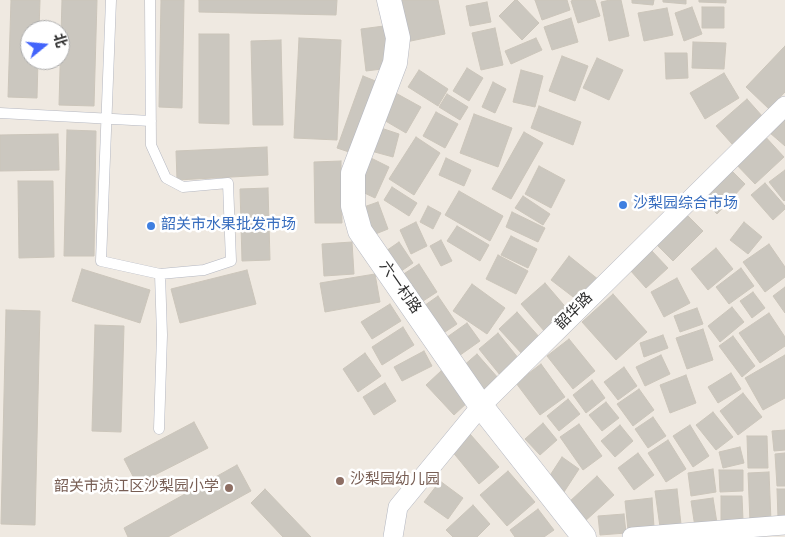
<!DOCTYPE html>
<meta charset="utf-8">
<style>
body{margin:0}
#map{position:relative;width:785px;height:537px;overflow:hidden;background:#efe9e1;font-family:Overpass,"Noto Sans SC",sans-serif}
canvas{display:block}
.north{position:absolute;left:20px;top:20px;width:50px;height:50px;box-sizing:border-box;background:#fff;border:1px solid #ababab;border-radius:50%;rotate:73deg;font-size:14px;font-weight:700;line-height:20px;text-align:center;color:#2e2e2e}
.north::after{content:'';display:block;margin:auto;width:18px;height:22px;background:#4264fb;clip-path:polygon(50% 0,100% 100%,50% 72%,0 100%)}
</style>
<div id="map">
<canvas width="785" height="537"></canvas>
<div class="north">北</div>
</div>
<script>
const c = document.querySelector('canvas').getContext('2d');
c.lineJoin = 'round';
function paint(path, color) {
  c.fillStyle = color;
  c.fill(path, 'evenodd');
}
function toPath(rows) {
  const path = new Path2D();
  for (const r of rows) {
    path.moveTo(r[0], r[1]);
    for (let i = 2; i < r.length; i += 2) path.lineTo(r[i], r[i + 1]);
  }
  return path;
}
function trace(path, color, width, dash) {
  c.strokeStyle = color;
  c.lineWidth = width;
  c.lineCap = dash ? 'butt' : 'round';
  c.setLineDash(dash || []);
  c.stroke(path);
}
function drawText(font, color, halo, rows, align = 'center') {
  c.font = font + ' Overpass,"Noto Sans SC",sans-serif';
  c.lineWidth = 5;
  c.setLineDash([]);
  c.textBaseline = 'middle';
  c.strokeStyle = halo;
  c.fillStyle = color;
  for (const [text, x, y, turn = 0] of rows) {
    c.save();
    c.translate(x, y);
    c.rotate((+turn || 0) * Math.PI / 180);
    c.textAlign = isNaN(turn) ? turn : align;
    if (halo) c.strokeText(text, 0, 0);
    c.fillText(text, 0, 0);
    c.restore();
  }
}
const building = toPath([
 [11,0,40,0,39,30,30,30,30,60,38,60,37,98,8,97,11,0],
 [62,0,97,0,94,106,59,105,62,0],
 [161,0,184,0,182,108,159,107,161,0],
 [199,0,337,0,336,15,199,12,199,0],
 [392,0,438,0,445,34,401,43,392,0],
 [515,0,517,0,539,23,522,40,499,16,515,0],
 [535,0,567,0,570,10,542,20,535,0],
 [574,0,595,0,600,16,578,23,571,1,574,0],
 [610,0,621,0,629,36,609,41,601,2,610,0],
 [632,0,654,0,653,5,632,3,632,0],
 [663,0,686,0,686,4,663,2,663,0],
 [699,0,726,0,726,3,699,2,699,0],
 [487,2,491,22,470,26,466,6,487,2],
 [692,7,702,34,684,41,675,13,692,7],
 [702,7,724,7,724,28,702,28,702,7],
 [667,8,673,35,644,41,638,13,667,8],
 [571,18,578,42,552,50,544,27,571,18],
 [384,26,390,68,366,71,361,29,384,26],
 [495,28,503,65,481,70,472,33,495,28],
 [199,34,229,34,229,124,199,123,199,34],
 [299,38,341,40,337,140,294,138,299,38],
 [536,38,542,50,511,64,505,51,536,38],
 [281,40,283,125,253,125,251,41,281,40],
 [693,42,726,43,724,69,692,68,693,42],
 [785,46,785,92,769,109,746,87,785,46],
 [665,53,687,53,688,78,666,79,665,53],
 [562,56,588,66,575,101,549,91,562,56],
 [597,58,623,70,609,100,583,88,597,58],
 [467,68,483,78,469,101,453,91,467,68],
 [419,70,448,89,438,106,408,87,419,70],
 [521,70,543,76,535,107,513,102,521,70],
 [724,73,739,98,705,119,690,93,724,73],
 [363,76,378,82,352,153,337,148,363,76],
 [493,82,506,89,495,113,482,107,493,82],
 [392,91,421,107,406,133,377,116,392,91],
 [447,94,468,107,460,120,439,107,447,94],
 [747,99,763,117,732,144,716,126,747,99],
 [539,106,581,122,573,145,531,128,539,106],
 [436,112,458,124,445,148,423,136,436,112],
 [474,114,512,128,498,167,460,153,474,114],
 [785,115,785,146,770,133,785,115],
 [378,127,399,134,393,157,371,151,378,127],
 [67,130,96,131,94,256,64,256,67,130],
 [524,132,543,143,511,199,492,189,524,132],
 [762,133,784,157,755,184,733,161,762,133],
 [58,134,59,170,0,171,0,135,58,134],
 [416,137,440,153,414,195,389,179,416,137],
 [267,147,268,175,177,180,176,151,267,147],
 [371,158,389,167,375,198,356,189,371,158],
 [446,158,471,170,464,186,439,175,446,158],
 [341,161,342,223,315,223,314,162,341,161],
 [539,166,565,180,551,208,525,194,539,166],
 [729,168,745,184,717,214,700,197,729,168],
 [785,170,785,200,784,201,769,182,785,170],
 [18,181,53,181,54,257,19,258,18,181],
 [765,183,785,206,785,209,773,220,751,195,765,183],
 [392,187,417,203,409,216,384,200,392,187],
 [268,188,270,260,242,261,240,189,268,188],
 [459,191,503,216,490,241,445,215,459,191],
 [523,196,550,214,543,225,515,208,523,196],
 [378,202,388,229,368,237,358,209,378,202],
 [428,206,441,213,433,229,420,222,428,206],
 [512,212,545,228,538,242,506,227,512,212],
 [687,215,703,231,673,261,657,245,687,215],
 [416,222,427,246,411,254,400,230,416,222],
 [744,222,762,237,748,254,730,240,744,222],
 [457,226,489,245,480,261,447,241,457,226],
 [511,236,537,249,528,268,501,255,511,236],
 [441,240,452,261,441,266,430,246,441,240],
 [352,242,354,274,324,276,322,244,352,242],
 [399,242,413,263,397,274,383,253,399,242],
 [769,244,785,267,785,277,765,292,743,262,769,244],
 [716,248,733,269,708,290,691,269,716,248],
 [651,250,668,268,646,288,630,270,651,250],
 [498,255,528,271,516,294,486,279,498,255],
 [569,256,599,280,581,303,551,280,569,256],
 [419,264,437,292,417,305,399,277,419,264],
 [741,268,754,286,729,304,716,287,741,268],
 [82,269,150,290,140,323,72,301,82,269],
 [247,270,256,304,180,323,171,289,247,270],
 [375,274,380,302,325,312,320,283,375,274],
 [677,278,690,303,664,317,651,292,677,278],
 [545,283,569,311,545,332,521,304,545,283],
 [472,284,505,308,487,334,453,311,472,284],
 [785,287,785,313,773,296,785,287],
 [753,292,765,308,752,318,740,301,753,292],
 [613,294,647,332,616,360,582,322,613,294],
 [438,296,457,324,439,336,421,308,438,296],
 [390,304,401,321,372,339,361,322,390,304],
 [732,307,744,322,720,342,708,326,732,307],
 [697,308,703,324,680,332,674,316,697,308],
 [6,310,40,311,35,525,1,524,6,310],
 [517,312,541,339,523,355,499,329,517,312],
 [769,313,785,337,785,346,760,363,739,333,769,313],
 [467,323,480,341,456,358,443,340,467,323],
 [95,325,124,326,121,432,92,431,95,325],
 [403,327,414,345,382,365,372,347,403,327],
 [703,329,713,360,687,369,676,338,703,329],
 [498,333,519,359,500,375,479,349,498,333],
 [663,335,668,348,644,357,640,343,663,335],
 [733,336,755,366,742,377,719,346,733,336],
 [569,339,595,371,573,389,547,356,569,339],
 [424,351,432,366,402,381,394,367,424,351],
 [365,353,381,376,358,392,343,369,365,353],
 [477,354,499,379,484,392,462,367,477,354],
 [661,355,670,374,645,386,636,367,661,355],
 [785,355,785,398,763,410,745,378,785,355],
 [541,364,565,397,540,415,516,383,541,364],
 [624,367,637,386,618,400,604,382,624,367],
 [441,371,469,401,454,415,426,385,441,371],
 [731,373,741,389,718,403,708,387,731,373],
 [686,375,696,403,670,413,660,385,686,375],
 [592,380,605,398,586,413,573,395,592,380],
 [385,383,396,401,374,415,363,397,385,383],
 [639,389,654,410,633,426,617,404,639,389],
 [743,393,762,417,738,435,720,411,743,393],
 [568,399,580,414,559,431,547,416,568,399],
 [606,402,619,418,602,431,589,415,606,402],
 [713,412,733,437,716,450,696,425,713,412],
 [653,417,666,436,648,448,635,429,653,417],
 [194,422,208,448,137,484,124,459,194,422],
 [543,423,557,440,540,455,525,439,543,423],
 [579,424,602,456,583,470,560,437,579,424],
 [620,425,633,441,615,457,601,441,620,425],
 [690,425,709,456,693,467,673,436,690,425],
 [785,430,785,450,774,451,772,431,785,430],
 [470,434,499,467,479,484,451,450,470,434],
 [747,436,767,436,768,468,748,468,747,436],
 [668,440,686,469,666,482,648,453,668,440],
 [740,447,744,463,723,468,719,452,740,447],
 [638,453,654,475,634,490,618,468,638,453],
 [785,453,785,486,777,486,775,454,785,453],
 [562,457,579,469,564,492,547,480,562,457],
 [237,465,251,491,168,537,128,537,124,528,237,465],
 [713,469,716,492,691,496,688,473,713,469],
 [719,470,743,470,743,491,720,492,719,470],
 [508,471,535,502,507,526,480,495,508,471],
 [769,472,771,521,750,522,748,473,769,472],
 [597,476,614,495,584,522,568,503,597,476],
 [440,481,463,498,448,519,424,502,440,481],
 [265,489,311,537,283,537,251,503,265,489],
 [677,489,681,524,660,527,655,491,677,489],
 [777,489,785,489,785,518,778,518,777,489],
 [721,496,742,496,743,520,721,520,721,496],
 [652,498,654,527,628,530,625,501,652,498],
 [713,498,717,523,695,527,691,501,713,498],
 [473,505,490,524,477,537,453,537,446,530,473,505],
 [538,509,554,530,544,537,515,537,510,530,538,509],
 [624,514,626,533,600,535,598,516,624,514]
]);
paint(building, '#cbc7bf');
trace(building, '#cbc5ba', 1);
const service = toPath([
 [111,0,101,261,160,274,204,270,231,261,228,183,183,187,166,178,151,145,150,0],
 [0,113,151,121],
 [159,429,162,335,160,274]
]);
const minor = toPath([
 [393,537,398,507,481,406,785,106],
 [632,537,785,525]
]);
const tertiary = toPath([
 [389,0,398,38,395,63,353,173,353,206,360,231,481,406,584,537]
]);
trace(service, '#b4b7c1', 11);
trace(minor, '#b4b7c1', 20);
trace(tertiary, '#b4b7c1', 25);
trace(service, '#fff', 10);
trace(minor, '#fff', 19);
trace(tertiary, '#fff', 24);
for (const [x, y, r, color] of [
 [623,205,5,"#3f7fe0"],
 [151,226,5,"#3f7fe0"],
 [340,481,5,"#8d6e63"],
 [229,488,5,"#8d6e63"]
]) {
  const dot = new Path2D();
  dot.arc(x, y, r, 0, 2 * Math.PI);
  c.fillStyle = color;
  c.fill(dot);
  trace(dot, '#fff', 2);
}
drawText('15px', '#366cbe', '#fff', [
 ["沙梨园综合市场",633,205],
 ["韶关市水果批发市场",161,226]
], 'left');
drawText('15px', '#2e2e2e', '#fff', [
 ["六一村路",399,288,55],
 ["韶华路",575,312,-45]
]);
drawText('15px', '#785e54', '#fff', [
 ["沙梨园幼儿园",350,481],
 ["韶关市浈江区沙梨园小学",219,488,"right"]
], 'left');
</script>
